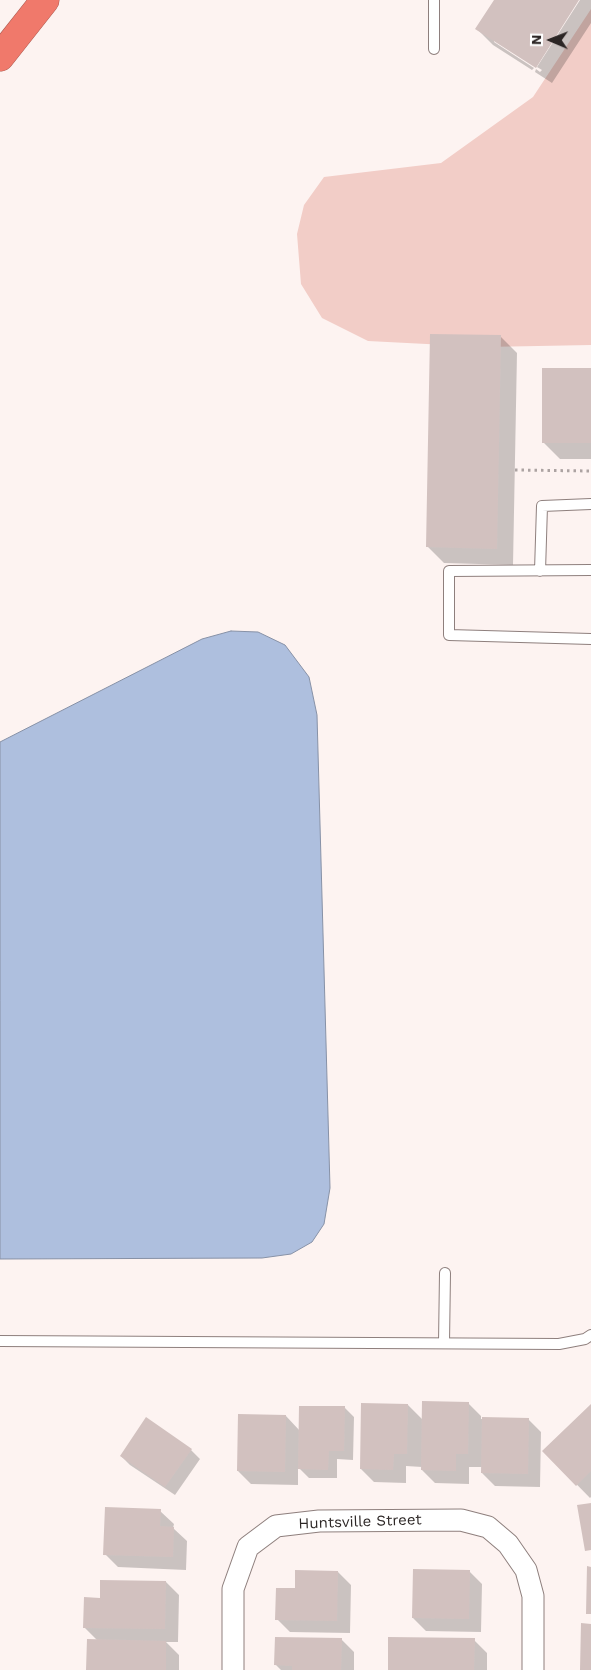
<!DOCTYPE html>
<style>
body{margin:0}
#map{position:relative;width:591px;height:1670px;overflow:hidden;background:#fdf3f1;font-family:"Work Sans",sans-serif}
canvas{display:block}
.north{position:absolute;left:526px;top:15px;width:50px;height:50px;-webkit-text-stroke:4px #fff;paint-order:stroke;rotate:271deg;font-size:14px;font-weight:700;line-height:20px;text-align:center;color:#2c2625}
.north::after{content:'';display:block;margin:auto;width:18px;height:22px;background:#2c2625;clip-path:polygon(50% 0,100% 100%,50% 72%,0 100%)}
</style>
<div id="map">
<canvas width="591" height="1670"></canvas>
<div class="north">N</div>
</div>
<script>
const c = document.querySelector('canvas').getContext('2d');
c.lineJoin = 'round';
function paint(path, color) {
  c.fillStyle = color;
  c.fill(path, 'evenodd');
}
function toPath(rows) {
  const path = new Path2D();
  for (const r of rows) {
    path.moveTo(r[0], r[1]);
    for (let i = 2; i < r.length; i += 2) path.lineTo(r[i], r[i + 1]);
  }
  return path;
}
function trace(path, color, width, dash) {
  c.strokeStyle = color;
  c.lineWidth = width;
  c.lineCap = dash ? 'butt' : 'round';
  c.setLineDash(dash || []);
  c.stroke(path);
}
function drawText(font, color, halo, rows, align = 'center') {
  c.font = font + ' "Work Sans",sans-serif';
  c.lineWidth = 4.5;
  c.setLineDash([]);
  c.textBaseline = 'middle';
  c.strokeStyle = halo;
  c.fillStyle = color;
  for (const [text, x, y, turn = 0] of rows) {
    c.save();
    c.translate(x, y);
    c.rotate((+turn || 0) * Math.PI / 180);
    c.textAlign = isNaN(turn) ? turn : align;
    if (halo) c.strokeText(text, 0, 0);
    c.fillText(text, 0, 0);
    c.restore();
  }
}
paint(toPath([
 [591,9,591,345,485,347,368,341,322,318,301,284,297,234,304,205,324,177,441,163,533,97]
]), '#f2cdc7');
const water = toPath([
 [231,631,258,632,285,645,309,677,317,715,330,1188,324,1224,312,1242,291,1254,262,1258,0,1259,0,742,202,639,231,631]
]);
paint(water, '#aebfde');
trace(water, '#8791a6', 1);
paint(toPath([
 [495,0,577,0,494,39,494,42,534,68,532,70,493,45,477,29],
 [580,0,591,0,591,23,552,83,535,72,536,69,540,72,542,70,537,67],
 [501,337,517,353,513,565,444,563,428,547],
 [591,369,591,459,560,459,543,442],
 [468,1403,481,1416,481,1419,528,1419,541,1432,540,1487,495,1486,482,1473,482,1467,469,1467,469,1484,435,1483,422,1470,422,1467,406,1466,406,1483,374,1482,361,1469,408,1405,423,1420],
 [591,1405,591,1497,590,1498,544,1451],
 [345,1408,354,1417,353,1460,337,1459,337,1478,309,1478,298,1467,298,1485,251,1484,238,1471,286,1416,300,1431],
 [191,1450,200,1459,175,1495,130,1465,121,1456],
 [160,1511,174,1524,173,1528,187,1541,186,1570,118,1567,105,1554],
 [469,1571,482,1584,481,1632,426,1631,413,1618],
 [338,1572,351,1585,350,1633,290,1632,277,1619],
 [166,1582,179,1595,178,1642,166,1642,179,1655,179,1670,89,1670,98,1641,84,1627,101,1599],
 [341,1639,354,1652,354,1670,281,1670,276,1665],
 [474,1640,487,1653,487,1670,389,1670]
]), '#0003');
paint(toPath([
 [494,0,579,0,536,68,475,29],
 [430,334,501,335,497,549,426,547],
 [542,368,591,368,591,443,542,443],
 [422,1401,469,1402,468,1454,456,1454,456,1471,421,1470],
 [361,1403,408,1404,407,1454,394,1454,393,1470,360,1469],
 [591,1404,591,1471,576,1486,542,1451],
 [299,1406,345,1406,344,1451,329,1451,328,1470,298,1469],
 [238,1414,286,1415,285,1472,237,1471],
 [146,1417,192,1449,165,1487,120,1456],
 [482,1417,529,1418,528,1474,481,1473],
 [591,1503,591,1550,585,1551,577,1505],
 [105,1507,161,1509,160,1526,174,1527,173,1557,103,1555],
 [587,1566,591,1567,591,1614,586,1614],
 [413,1569,470,1570,469,1619,412,1618],
 [295,1570,338,1571,337,1621,275,1620,276,1588,295,1588],
 [100,1580,166,1581,165,1629,83,1628,84,1597,100,1598],
 [581,1623,591,1624,591,1670,580,1670],
 [275,1637,342,1638,341,1670,292,1670,292,1666,274,1665],
 [388,1637,475,1638,474,1670,388,1670],
 [87,1639,166,1641,166,1670,86,1670]
]), '#d2c1bf');
const service = toPath([
 [434,49,434,0],
 [591,570,449,571,449,635,591,639],
 [540,571,542,506,591,504],
 [0,1341,559,1344,585,1339,591,1335],
 [444,1343,445,1273]
]);
const minor = toPath([
 [233,1670,233,1589,248,1547,276,1526,319,1521,461,1520,488,1527,508,1544,526,1570,533,1596,533,1670]
]);
const motorway = toPath([
 [0,57,45,0]
]);
trace(service, '#8e7f7d', 12);
trace(minor, '#8e7f7d', 23);
trace(motorway, '#ab5c52', 29);
trace(toPath([
 [515,470,591,471]
]), '#aca3a2', 3, [2.5, 4]);
trace(service, '#fff', 10);
trace(minor, '#fff', 21);
trace(motorway, '#f0796b', 28);
drawText('15px', '#2c2625', '#fff', [
 ["Huntsville Street",360,1522,-2]
]);
</script>
